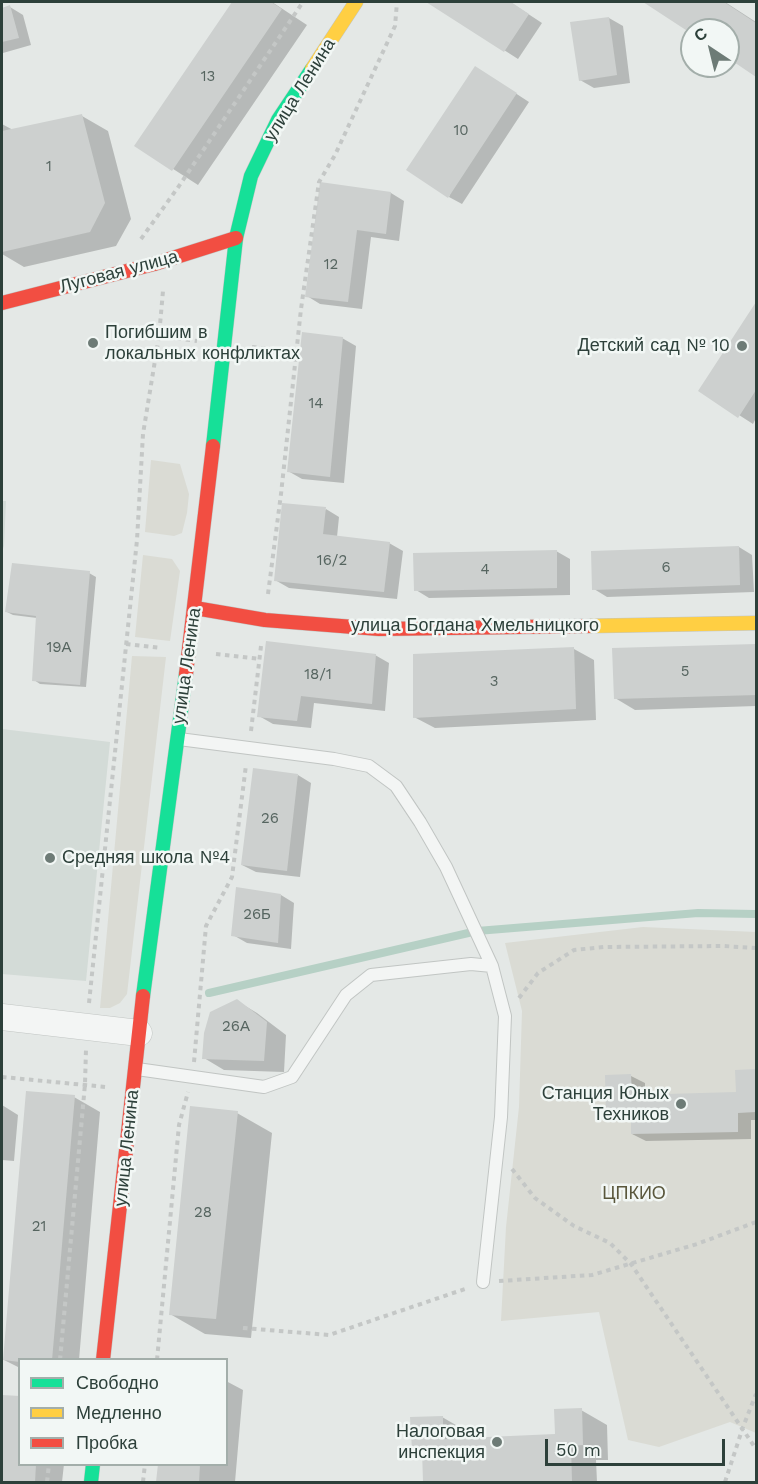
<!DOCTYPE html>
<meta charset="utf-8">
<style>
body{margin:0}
#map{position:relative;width:758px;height:1484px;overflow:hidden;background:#e4e8e6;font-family:"Work Sans",sans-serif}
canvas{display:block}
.frame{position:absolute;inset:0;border:3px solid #2d403a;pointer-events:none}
.legend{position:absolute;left:18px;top:1358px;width:210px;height:108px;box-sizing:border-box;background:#f2f7f5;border:2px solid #a3aeaa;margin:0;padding:8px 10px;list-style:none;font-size:18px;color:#2d403a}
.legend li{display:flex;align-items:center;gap:12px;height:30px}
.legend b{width:30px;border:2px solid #a3aeaa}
.north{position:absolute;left:680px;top:18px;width:60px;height:60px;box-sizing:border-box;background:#f2f7f5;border:2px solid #a3aeaa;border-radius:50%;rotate:325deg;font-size:16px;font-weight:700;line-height:24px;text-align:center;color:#2d403a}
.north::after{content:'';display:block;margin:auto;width:21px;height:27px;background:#6d7b76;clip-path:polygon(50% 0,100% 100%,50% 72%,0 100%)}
.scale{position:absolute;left:545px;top:1439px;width:180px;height:27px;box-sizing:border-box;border:3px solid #2d403a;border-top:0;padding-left:8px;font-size:18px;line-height:21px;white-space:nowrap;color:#2d403a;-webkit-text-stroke:4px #f2f7f5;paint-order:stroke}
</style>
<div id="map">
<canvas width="758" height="1484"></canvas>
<div class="frame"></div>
<ul class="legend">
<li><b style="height:8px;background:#16e098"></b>Свободно</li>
<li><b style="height:8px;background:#ffcf43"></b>Медленно</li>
<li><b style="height:8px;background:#f24e42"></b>Пробка</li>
</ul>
<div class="north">С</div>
<div class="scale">50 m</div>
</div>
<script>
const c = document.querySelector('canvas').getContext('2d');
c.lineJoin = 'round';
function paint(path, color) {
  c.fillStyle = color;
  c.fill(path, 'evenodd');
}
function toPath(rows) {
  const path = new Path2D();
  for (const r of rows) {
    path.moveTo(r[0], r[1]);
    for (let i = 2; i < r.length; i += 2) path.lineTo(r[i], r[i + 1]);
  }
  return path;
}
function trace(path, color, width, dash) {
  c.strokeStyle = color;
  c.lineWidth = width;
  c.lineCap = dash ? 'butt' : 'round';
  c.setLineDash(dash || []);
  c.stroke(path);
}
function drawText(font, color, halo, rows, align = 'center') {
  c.font = font + ' "Work Sans",sans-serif';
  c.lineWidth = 5;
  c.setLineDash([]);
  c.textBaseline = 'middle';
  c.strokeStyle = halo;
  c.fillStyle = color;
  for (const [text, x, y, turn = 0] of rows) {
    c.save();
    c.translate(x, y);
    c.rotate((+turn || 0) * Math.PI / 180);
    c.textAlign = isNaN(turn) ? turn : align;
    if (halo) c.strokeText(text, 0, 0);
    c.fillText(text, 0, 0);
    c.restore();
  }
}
paint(toPath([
 [2,501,6,501,4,546,2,552],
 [2,729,110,742,86,981,2,974]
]), '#d3dbd7');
paint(toPath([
 [151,460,180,464,189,494,187,513,182,533,174,536,145,532],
 [143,555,172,559,180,571,170,641,135,637],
 [132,656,166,657,127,994,120,1003,110,1008,100,1008],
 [643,927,756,932,756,1433,730,1422,659,1447,628,1440,599,1312,501,1321,506,1227,519,1107,522,1011,505,943]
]), '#dadbd4');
paint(toPath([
 [234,2,272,2,307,25,198,185,136,145],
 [429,2,510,2,542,23,518,59],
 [646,2,725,2,756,22,756,75,728,56,728,30,692,30,692,32],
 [10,7,23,15,31,45,3,53,2,9],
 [609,18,623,26,630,83,594,88,580,80],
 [489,76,529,102,462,204,449,197],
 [82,116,108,131,131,219,116,246,24,267,2,254,2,124,13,130],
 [321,184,391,193,404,201,399,241,371,237,362,309,320,304,307,296],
 [756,305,756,418,753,424,700,390],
 [342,338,356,346,344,483,302,479,288,471],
 [326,509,339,517,337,537,389,543,403,551,397,599,289,588,275,580],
 [739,547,752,555,754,592,607,597,594,589],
 [556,551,570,559,570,595,429,598,416,590],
 [89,573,96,577,86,687,40,684,34,680,37,618,13,615,7,612],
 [756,645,756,706,635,710,615,698,614,650],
 [574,649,594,660,596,720,435,728,414,717],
 [375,655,389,663,385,711,314,703,311,728,273,724,259,716],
 [298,775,311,783,300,877,256,872,242,865],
 [281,895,294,903,291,949,247,943,233,935],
 [237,1001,257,1013,286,1035,284,1072,224,1070,204,1058],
 [756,1070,756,1120,751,1120,751,1139,646,1141,632,1134,632,1122,621,1122,607,1114,631,1076,645,1083,645,1096,737,1094,736,1071],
 [74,1097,100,1112,79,1360,20,1360,20,1368,4,1360],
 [2,1105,18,1115,14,1161,2,1160],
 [237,1113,272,1133,251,1338,205,1334,170,1314],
 [226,1381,243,1390,235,1482,158,1482,159,1464,226,1464],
 [2,1396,20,1398,20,1464,64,1464,62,1482,2,1482],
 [581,1410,607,1425,608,1460,596,1460,597,1482,425,1482,424,1455,413,1449,442,1417,468,1432,468,1439,556,1436]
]), '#0003');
trace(toPath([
 [209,993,477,931,698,913,756,914]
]), '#b6d0c5', 8);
paint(toPath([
 [232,2,271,2,282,9,172,171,134,146],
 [426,2,511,2,529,14,504,52],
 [643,2,724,2,756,23,756,77,728,58,728,30,692,30,692,34],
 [10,5,19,38,2,42,2,8],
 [609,17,617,75,579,81,570,22],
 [475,66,517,93,448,198,406,170],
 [82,114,105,203,90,232,2,252,2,131],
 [320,182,391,192,386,234,357,230,348,302,305,297],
 [756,302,756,390,738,418,698,391],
 [302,332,343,337,330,477,287,472],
 [282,503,326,507,323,534,390,542,384,592,274,581],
 [739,546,740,585,592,590,591,551],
 [557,550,557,588,414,591,413,553],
 [12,563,90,571,80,685,32,681,36,616,5,612],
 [266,641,376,654,372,704,301,696,297,721,257,717],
 [756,644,756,695,614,699,612,648],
 [574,647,576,709,413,718,413,654],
 [253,768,298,774,287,871,241,865],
 [236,887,281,894,278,943,231,936],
 [237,999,267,1022,264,1061,202,1059,204,1033,210,1012],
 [756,1069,756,1112,738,1113,738,1132,631,1134,631,1116,606,1115,605,1075,631,1074,632,1095,736,1092,735,1070],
 [26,1091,75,1095,52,1360,20,1360,20,1362,3,1360],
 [190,1106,238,1111,216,1319,169,1315],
 [2,1395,20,1396,20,1464,36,1464,35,1482,2,1482],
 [582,1408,583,1445,571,1446,572,1482,423,1482,422,1450,412,1450,410,1417,443,1416,443,1439,555,1434,554,1409],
 [158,1464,200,1464,199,1482,156,1482]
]), '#cdd0cf');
const lane = toPath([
 [179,739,334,759,369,766,396,786,420,822,446,867,492,966],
 [137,1069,264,1087,292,1077,346,995,371,975,471,964,492,966,505,1016,501,1117,483,1282]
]);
const street = toPath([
 [2,1017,139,1033]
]);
const fast = toPath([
 [213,446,236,238,251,176,278,120,312,69],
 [143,996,186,674],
 [91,1482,93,1464]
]);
const slow = toPath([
 [312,69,356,2],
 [588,626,756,623]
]);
const jam = toPath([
 [2,303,154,264,236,238],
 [195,608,265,620,379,629,588,626],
 [186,674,213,446],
 [103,1360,143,996]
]);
trace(lane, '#c1c5c3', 14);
trace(street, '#c1c5c3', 27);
trace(fast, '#c1c5c3', 15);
trace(slow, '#c1c5c3', 15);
trace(jam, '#c1c5c3', 15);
trace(toPath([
 [141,239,179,186,303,2],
 [159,336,197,341],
 [252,347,297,352],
 [268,594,281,494,301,309,319,182,335,155,395,26,397,2],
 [126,644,161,648],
 [216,654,260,659],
 [251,731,261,646],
 [519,998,538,973,574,950,604,947,723,946,756,948],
 [89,1003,137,540,143,434,159,336,163,291],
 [194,1062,206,926,232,877,246,765],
 [2,1077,106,1087],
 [512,1169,535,1198,574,1226,610,1243,631,1264,756,1449],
 [499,1281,592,1275,697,1244,756,1222],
 [243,1328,329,1335,468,1288],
 [60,1360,85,1084,86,1049],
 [157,1360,179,1125,188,1092],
 [47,1482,49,1464],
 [143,1482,145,1464],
 [725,1482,743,1427,756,1394]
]), '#c4c7c6', 4, [4.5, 4.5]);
trace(lane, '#f3f5f4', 12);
trace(street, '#f3f5f4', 26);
trace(fast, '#16e098', 14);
trace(slow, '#ffcf43', 14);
trace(jam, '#f24e42', 14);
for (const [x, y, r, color] of [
 [93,343,6,"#6d7b76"],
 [742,346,6,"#6d7b76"],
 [50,858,6,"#6d7b76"],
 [681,1104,6,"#6d7b76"],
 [497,1442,6,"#6d7b76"]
]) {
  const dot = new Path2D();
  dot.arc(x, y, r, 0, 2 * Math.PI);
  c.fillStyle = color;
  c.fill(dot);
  trace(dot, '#f2f7f5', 2);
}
drawText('15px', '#566560', null, [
 ["13",208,77],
 ["10",461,131],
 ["1",49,167],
 ["12",331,265],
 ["14",316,404],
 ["16/2",332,561],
 ["6",666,568],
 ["4",485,570],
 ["19А",59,648],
 ["5",685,672],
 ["18/1",318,675],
 ["3",494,682],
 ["26",270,819],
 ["26Б",257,915],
 ["26А",236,1027],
 ["28",203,1213],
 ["21",39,1227]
]);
drawText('18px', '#2d403a', '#f2f7f5', [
 ["улица Ленина",300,90,-58],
 ["Луговая улица",119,272,-15],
 ["улица Богдана Хмельницкого",475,626],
 ["улица Ленина",187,666,-82],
 ["улица Ленина",127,1148,-84]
]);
drawText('18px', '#2d403a', '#f2f7f5', [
 ["Погибшим в",105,333,"left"],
 ["локальных конфликтах",105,354,"left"],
 ["Детский сад № 10",730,346],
 ["Средняя школа №4",62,858,"left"],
 ["Станция Юных",669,1094],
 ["Техников",669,1115],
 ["Налоговая",485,1432],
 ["инспекция",485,1453]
], 'right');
drawText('18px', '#5a573c', '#f2f7f5', [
 ["ЦПКИО",634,1194]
]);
</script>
